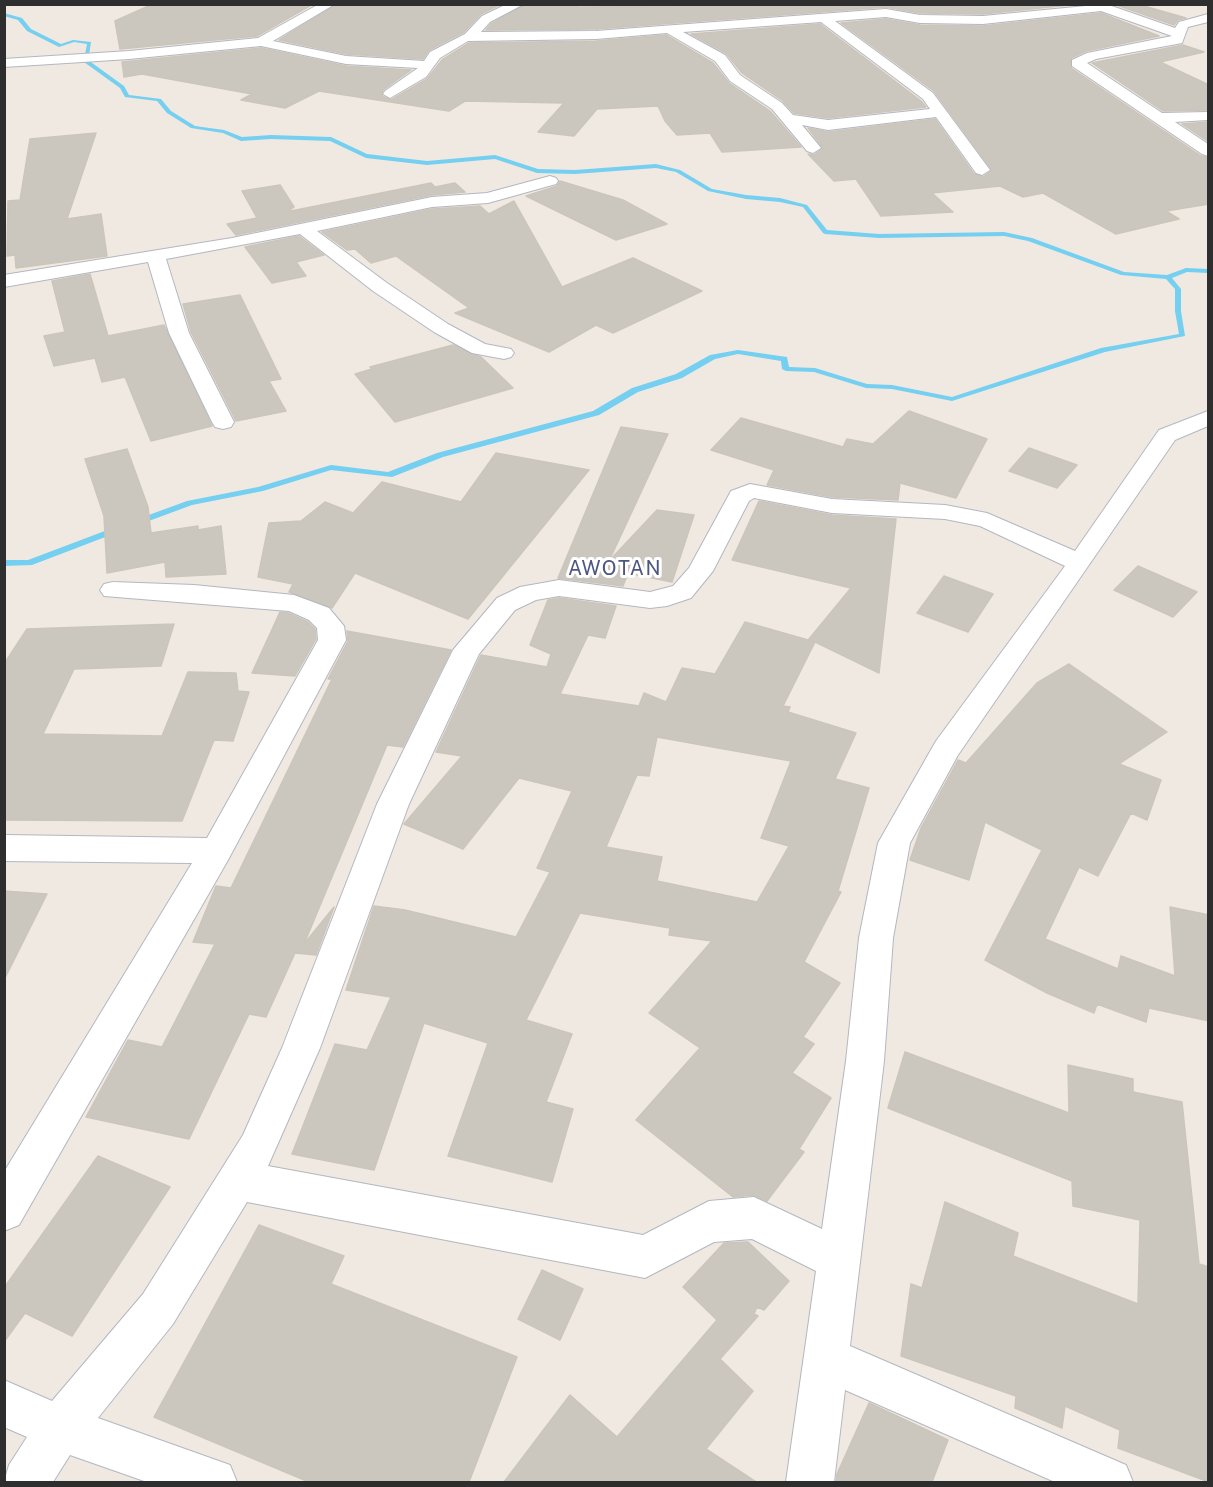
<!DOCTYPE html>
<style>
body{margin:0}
#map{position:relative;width:1213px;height:1487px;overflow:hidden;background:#efe9e1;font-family:"Public Sans",sans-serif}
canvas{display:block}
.frame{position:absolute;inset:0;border:6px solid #2e2e2e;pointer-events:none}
</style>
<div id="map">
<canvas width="1213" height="1487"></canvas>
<div class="frame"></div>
</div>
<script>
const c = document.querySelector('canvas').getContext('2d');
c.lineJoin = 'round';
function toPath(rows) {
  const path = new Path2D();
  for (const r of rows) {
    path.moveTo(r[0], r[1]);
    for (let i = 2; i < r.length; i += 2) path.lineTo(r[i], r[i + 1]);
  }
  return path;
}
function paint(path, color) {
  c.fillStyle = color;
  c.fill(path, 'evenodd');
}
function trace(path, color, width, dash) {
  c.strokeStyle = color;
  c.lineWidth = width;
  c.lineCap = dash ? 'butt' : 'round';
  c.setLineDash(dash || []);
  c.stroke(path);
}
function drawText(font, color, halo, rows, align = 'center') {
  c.font = font + ' "Public Sans",sans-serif';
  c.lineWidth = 6;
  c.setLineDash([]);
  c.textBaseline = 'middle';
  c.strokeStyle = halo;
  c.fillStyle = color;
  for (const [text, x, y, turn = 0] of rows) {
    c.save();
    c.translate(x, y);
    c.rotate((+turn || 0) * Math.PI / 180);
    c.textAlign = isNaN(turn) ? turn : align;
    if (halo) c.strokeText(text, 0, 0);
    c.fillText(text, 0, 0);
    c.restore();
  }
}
paint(toPath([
 [4,13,22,18,31,29,61,44,73,40,91,42,89,55,87,56,85,55,87,44,74,42,59,47,27,31,18,20,4,16,4,13],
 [84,60,88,60,124,86,129,95,161,99,171,111,195,126,224,130,242,137,271,135,331,137,367,154,427,161,495,155,538,169,575,170,656,164,680,170,712,189,746,195,780,198,807,205,827,230,879,234,1004,232,1032,238,1124,272,1167,275,1186,268,1208,269,1208,273,1187,272,1172,278,1181,289,1181,311,1185,336,1105,352,952,401,892,389,866,388,814,372,786,371,782,369,781,361,738,354,715,359,682,378,638,392,599,415,443,457,392,477,331,470,263,491,192,505,138,525,135,524,135,520,187,501,258,487,331,465,388,472,437,453,593,411,632,388,676,374,710,355,738,350,787,357,789,367,815,368,867,384,892,385,952,397,1101,348,1179,334,1175,311,1175,289,1166,279,1121,275,1028,241,1004,236,879,238,825,234,823,233,803,207,780,202,746,199,708,191,676,172,656,168,575,174,537,173,495,159,427,165,366,158,330,141,271,139,241,141,223,133,191,128,167,113,157,101,125,97,120,88,84,62,84,60],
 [118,526,121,527,121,531,32,565,4,566,4,560,28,560,118,526]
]), '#75cff0');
const building = toPath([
 [153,4,313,4,257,36,120,49,115,21,153,4],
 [337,4,501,4,481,14,464,32,429,50,423,59,346,54,279,40,337,4],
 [526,4,579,4,577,7,1078,4,983,14,920,13,886,7,596,29,486,30,491,24,526,4],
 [1114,4,1137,4,1186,18,1178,20,1174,25,1114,4],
 [1101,13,1159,36,1086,51,1071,58,1071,68,1201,156,1209,158,1209,204,1166,211,1179,219,1116,234,1043,193,1023,197,1000,186,932,193,953,212,881,216,856,179,834,181,808,154,814,155,823,148,808,128,828,132,935,119,974,174,983,177,992,170,934,91,841,23,886,19,920,25,983,26,1101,13],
 [820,24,921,101,926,107,828,118,794,113,783,101,742,73,726,53,691,34,820,24],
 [666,35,713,63,729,83,770,111,801,147,722,152,710,133,677,135,665,121,658,106,597,109,574,136,538,132,564,103,465,101,449,111,319,91,285,108,241,100,252,94,142,74,124,77,122,62,261,48,346,66,411,70,383,90,382,96,391,100,427,79,442,60,469,43,596,41,666,35],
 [1183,45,1204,52,1160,62,1209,85,1209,110,1163,111,1092,63,1183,45],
 [1208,122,1209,142,1182,124,1208,122],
 [96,133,67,219,101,214,107,256,16,268,15,255,7,256,8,201,20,200,30,139,96,133],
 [560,181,623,200,667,224,616,240,526,196,557,186,560,181],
 [431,183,435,187,455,183,465,192,432,195,236,235,227,224,257,218,242,191,280,185,294,207,286,212,431,183],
 [514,201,562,287,633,258,702,291,613,333,596,325,549,352,455,313,469,308,396,256,371,263,355,249,347,250,322,232,432,209,480,206,489,214,514,201],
 [299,236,324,255,296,262,306,276,272,283,245,247,299,236],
 [90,274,108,336,164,325,212,426,151,441,125,377,102,382,95,358,54,366,44,336,65,332,52,281,90,274],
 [240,295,281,379,269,381,286,411,236,421,191,332,183,304,240,295],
 [453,345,481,357,513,388,395,422,355,374,372,369,370,367,453,345],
 [909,411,987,439,956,498,900,483,898,500,832,497,767,485,774,470,711,450,741,418,843,447,847,439,873,444,909,411],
 [621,427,668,434,609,561,657,510,694,515,672,582,628,573,623,586,558,578,621,427],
 [1029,448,1077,465,1057,488,1009,471,1029,448],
 [127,449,148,507,151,533,198,526,198,530,221,526,226,574,166,577,165,562,107,573,104,516,85,459,127,449],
 [496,453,589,470,468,619,355,573,332,608,289,592,293,584,258,577,269,523,301,521,325,502,353,513,382,482,461,502,496,453],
 [759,501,832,515,896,519,879,673,809,639,851,588,732,560,759,501],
 [1138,566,1197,592,1173,617,1114,590,1138,566],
 [944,576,993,594,968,632,917,613,944,576],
 [559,598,616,606,605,638,588,635,560,694,639,706,644,693,666,702,682,668,715,674,745,622,815,642,783,706,790,707,788,712,856,733,835,779,869,788,838,891,841,892,804,962,840,983,803,1037,814,1044,792,1073,831,1098,799,1149,804,1152,767,1201,754,1195,733,1197,636,1120,700,1048,649,1013,712,941,669,935,670,928,580,913,526,1020,572,1034,546,1102,573,1109,552,1182,448,1156,488,1043,424,1023,374,1170,292,1154,335,1044,367,1050,391,997,346,990,374,906,405,910,516,937,550,872,537,868,572,791,519,778,463,849,404,824,462,756,436,752,481,655,547,667,551,654,530,645,548,600,559,598],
 [657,737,791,761,761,838,789,846,757,902,657,881,662,857,606,847,637,775,649,776,657,737],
 [280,612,288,613,308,622,315,629,316,639,295,676,252,673,280,612],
 [174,624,161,666,74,669,43,734,162,736,188,672,236,673,238,691,249,692,233,741,214,740,182,821,4,820,4,664,27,629,174,624],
 [347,631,451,650,403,747,387,745,304,944,334,907,316,955,295,953,266,1017,249,1014,189,1139,86,1117,128,1040,162,1047,215,944,193,942,216,886,231,888,332,679,328,679,348,641,347,631],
 [1069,664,1167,732,1119,764,1161,780,1147,820,1131,813,1098,876,1079,867,1045,939,1118,969,1121,956,1175,976,1170,907,1209,915,1209,1021,1149,1008,1146,1022,1097,1004,1094,1013,1047,993,985,960,1042,850,985,822,969,880,910,860,921,828,958,760,966,763,1037,683,1069,664],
 [4,891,47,894,4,980,4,891],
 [905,1052,1069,1113,1068,1065,1133,1079,1133,1092,1182,1102,1199,1264,1209,1267,1209,1482,1118,1448,1120,1430,1065,1406,1062,1428,1015,1408,1016,1396,901,1356,911,1284,922,1288,945,1202,1018,1233,1013,1256,1138,1304,1140,1220,1073,1206,1072,1181,888,1108,905,1052],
 [98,1156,170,1187,72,1336,25,1313,4,1342,4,1288,98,1156],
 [259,1225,344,1256,331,1284,517,1357,469,1482,309,1482,154,1417,259,1225],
 [748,1242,789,1281,764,1310,757,1307,754,1314,758,1316,720,1359,753,1391,706,1449,756,1482,504,1482,570,1395,617,1437,717,1320,683,1287,724,1243,748,1242],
 [542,1270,583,1289,560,1340,518,1319,542,1270],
 [869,1403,948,1440,932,1482,836,1482,837,1474,869,1403]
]);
paint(building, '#cbc7bf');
trace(building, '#cbc5ba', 1.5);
const minor = toPath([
 [319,4,335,4,273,41,346,56,424,61,430,52,465,34,482,16,507,4,524,4,490,22,481,32,596,31,886,9,920,15,983,16,1106,4,1175,28,1179,22,1208,14,1208,22,1188,27,1182,43,1096,59,1087,63,1162,113,1208,112,1208,120,1175,122,1208,144,1208,156,1202,154,1072,66,1072,60,1087,53,1172,36,1101,11,983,24,920,23,886,17,835,21,933,93,990,170,982,175,976,173,936,117,828,130,802,125,821,148,813,153,807,151,772,109,730,81,715,61,667,33,596,39,468,41,440,58,426,77,390,98,383,94,385,91,418,68,346,64,261,46,129,59,4,67,4,59,129,51,258,38,319,4],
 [821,22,923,99,930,109,828,120,793,115,782,103,740,75,725,55,683,32,821,22],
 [550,176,556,178,558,181,556,184,488,203,432,207,317,231,387,283,448,324,485,344,511,349,514,353,511,357,504,359,472,353,434,332,373,291,300,234,166,259,189,333,234,422,231,427,223,429,215,427,212,422,169,333,148,262,4,287,4,275,232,238,432,197,487,193,550,176],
 [1208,411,1208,426,1175,440,958,755,910,843,893,938,884,1061,850,1346,1126,1465,1133,1482,1055,1482,845,1390,834,1482,786,1482,816,1271,752,1239,714,1242,645,1278,247,1202,173,1324,98,1418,230,1465,237,1482,147,1482,70,1455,53,1482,4,1482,9,1465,27,1437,4,1427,4,1380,52,1401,143,1294,243,1135,282,1048,377,804,453,650,497,598,520,587,559,580,650,592,673,586,689,568,731,491,750,484,832,499,945,505,987,513,1075,551,1159,430,1208,411],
 [754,498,832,513,945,519,980,526,1065,566,936,741,878,843,859,938,846,1061,822,1229,754,1197,709,1201,643,1235,268,1166,320,1048,409,804,479,654,515,610,536,600,559,596,650,608,667,606,691,598,713,571,749,501,754,498],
 [113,582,194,585,294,595,329,608,344,626,346,640,228,860,19,1225,4,1231,4,1172,192,863,4,861,4,835,207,838,318,640,317,628,309,620,289,611,104,596,100,590,104,584,113,582]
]);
trace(minor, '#b4b7c1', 2);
paint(minor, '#fff');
c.letterSpacing = '1.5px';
drawText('20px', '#4d5680', '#fff', [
 ["AWOTAN",615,569]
]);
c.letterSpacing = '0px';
</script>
